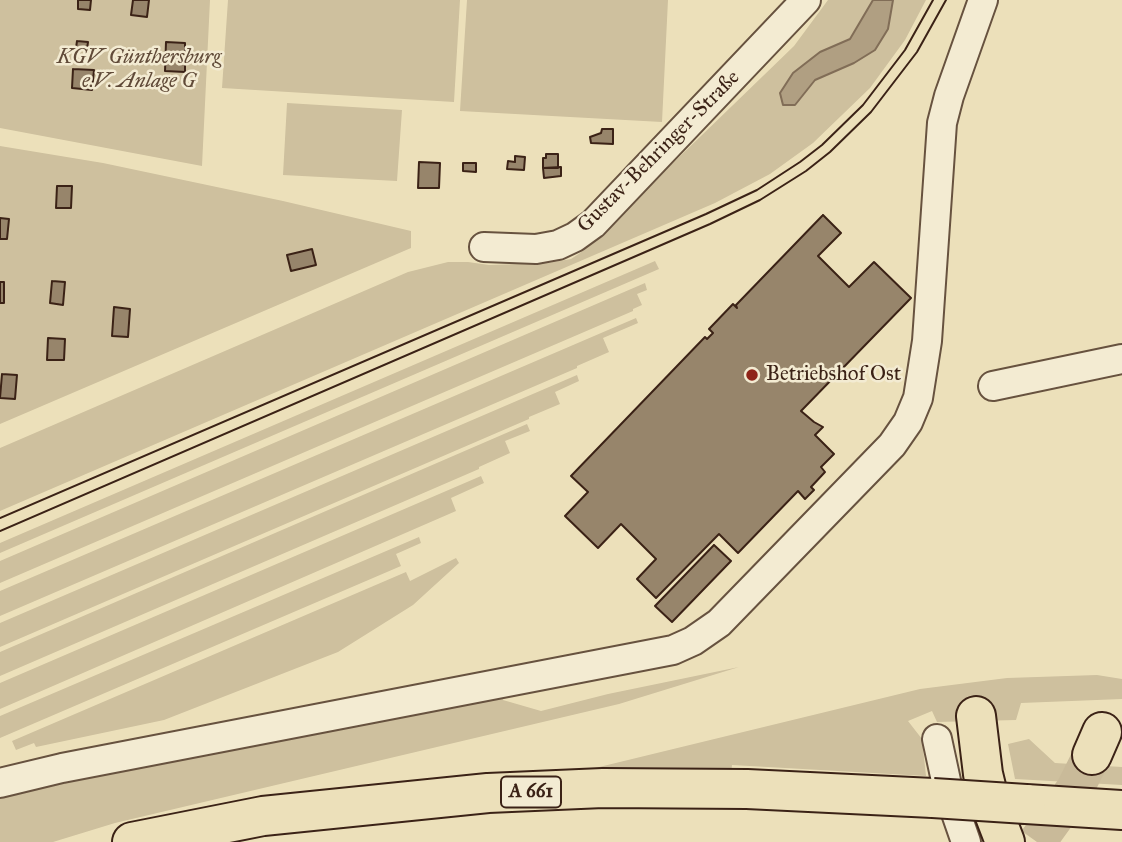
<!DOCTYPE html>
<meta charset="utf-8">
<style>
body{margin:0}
canvas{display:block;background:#ece0ba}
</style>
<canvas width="1122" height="842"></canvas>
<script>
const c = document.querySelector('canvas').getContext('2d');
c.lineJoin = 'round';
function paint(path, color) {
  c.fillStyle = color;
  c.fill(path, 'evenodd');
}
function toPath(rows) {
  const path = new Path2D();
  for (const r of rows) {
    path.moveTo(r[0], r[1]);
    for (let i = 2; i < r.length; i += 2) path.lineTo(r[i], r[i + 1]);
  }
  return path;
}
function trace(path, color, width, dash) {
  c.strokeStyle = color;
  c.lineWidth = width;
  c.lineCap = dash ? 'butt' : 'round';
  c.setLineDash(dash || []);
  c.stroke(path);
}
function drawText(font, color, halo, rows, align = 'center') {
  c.font = font + ' "IM FELL Great Primer",serif';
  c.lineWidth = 5;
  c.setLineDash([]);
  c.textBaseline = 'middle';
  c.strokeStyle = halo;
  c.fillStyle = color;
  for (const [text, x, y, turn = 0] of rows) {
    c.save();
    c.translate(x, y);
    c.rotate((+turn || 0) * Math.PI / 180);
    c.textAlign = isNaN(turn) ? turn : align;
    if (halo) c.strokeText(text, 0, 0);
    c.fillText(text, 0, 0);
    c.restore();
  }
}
paint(toPath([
 [0,0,210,0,202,166,0,128],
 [228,0,460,0,454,102,222,88],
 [467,0,668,0,662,122,460,111],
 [828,0,926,0,905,40,870,88,813,143,770,174,715,203,0,511,0,448,408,272,448,262,468,262,489,265,548,263,571,259,580,253,794,46],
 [287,103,402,110,397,181,283,175],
 [0,146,103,163,283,201,411,231,411,248,0,424],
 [655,261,659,269,0,553,0,543],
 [645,283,647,290,637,294,642,305,633,309,633,311,0,583,0,561],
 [636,318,638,323,603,338,609,352,577,366,577,368,0,616,0,591],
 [577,375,579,381,555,392,560,404,529,417,529,419,0,647,0,623],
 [527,424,530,431,505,441,510,453,479,467,479,469,0,676,0,652],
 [481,476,484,483,451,498,456,511,0,709,0,683],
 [419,537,421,543,396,554,401,566,0,738,0,716],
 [456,558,459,563,413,605,338,652,164,720,36,747,34,743,16,750,12,741,406,572,410,581],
 [739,667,619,704,115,823,53,842,0,842,0,794,501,692,503,700,541,711,608,694],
 [1097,675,1122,679,1122,699,1021,703,1016,720,937,722,932,711,908,721,922,739,926,776,732,765,731,776,554,778,920,689,1007,678],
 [1029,739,1055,763,1122,767,1122,785,1015,779,1008,744]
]), '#cec09e');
const water = toPath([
 [873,0,893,0,888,29,875,50,854,63,815,80,795,105,783,105,780,93,793,73,820,52,850,39,873,0]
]);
paint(water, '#b09f82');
trace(water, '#816d57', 2);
const building = toPath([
 [78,0,91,0,90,10,78,9,78,0],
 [133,0,149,0,147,17,131,15,133,0],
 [77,41,88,42,87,49,76,48,77,41],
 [166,42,185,43,185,72,165,71,166,42],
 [73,69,94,70,92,90,72,88,73,69],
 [602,129,613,129,613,144,591,143,590,137,601,133,602,129],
 [546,154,558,154,558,168,543,168,543,158,546,158,546,154],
 [515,156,525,157,524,170,507,169,508,161,515,162,515,156],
 [419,162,440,163,439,188,418,188,419,162],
 [463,163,476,163,476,172,463,171,463,163],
 [561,167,561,176,544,178,543,168,561,167],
 [57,186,72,186,71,208,56,208,57,186],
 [823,215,841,233,818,256,849,287,874,262,911,298,801,411,814,422,823,427,815,435,834,454,821,467,825,472,811,487,814,490,805,499,798,491,738,553,719,534,656,598,637,579,656,559,621,524,598,548,565,516,588,492,571,476,705,337,707,339,713,333,709,329,733,304,737,308,736,305,823,215],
 [0,218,9,219,7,239,0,239,0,218],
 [312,249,316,265,291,271,287,255,312,249],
 [52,281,65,282,63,305,50,303,52,281],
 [0,282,4,282,4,303,0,303,0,282],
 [114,307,130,309,128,337,112,336,114,307],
 [48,338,65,339,64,360,47,360,48,338],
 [2,374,17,375,15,399,0,398,2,374],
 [714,545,731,561,672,622,655,606,714,545]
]);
paint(building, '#97856b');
trace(building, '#3b2216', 2);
trace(toPath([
 [1037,842,1075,789,1092,755]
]), '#c9ba99', 38, [38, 19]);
const minor = toPath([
 [484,247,536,249,558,245,575,237,593,224,806,0],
 [993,386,1122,359],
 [937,739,948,790,966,842],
 [0,783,62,768,673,650,693,641,719,623,892,445,908,422,918,398,927,341,942,123,949,96,983,0]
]);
const highway = toPath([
 [976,716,983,774,990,803,1005,842],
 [1092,755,1102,732],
 [1026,804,1122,810],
 [132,842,263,816,488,793,603,788,747,789,933,798]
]);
trace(minor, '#67523f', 32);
trace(highway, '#3b2216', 42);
trace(minor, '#f3ebd2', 28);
trace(highway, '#ece0ba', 38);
trace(toPath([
 [0,518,706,214,757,190,800,162,822,145,863,105,905,50,933,0],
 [0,531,710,224,760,200,806,171,830,152,871,112,917,52,946,0]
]), '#3b2216', 2);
const highwayBridge = toPath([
 [933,798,1026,804]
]);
trace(highwayBridge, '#3b2216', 42, []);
trace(highwayBridge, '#ece0ba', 38);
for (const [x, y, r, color] of [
 [752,375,7,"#8f2418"]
]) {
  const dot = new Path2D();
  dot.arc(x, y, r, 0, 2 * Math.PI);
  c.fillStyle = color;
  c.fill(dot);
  trace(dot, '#f3ebd2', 2.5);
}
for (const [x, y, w] of [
 [531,792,60]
]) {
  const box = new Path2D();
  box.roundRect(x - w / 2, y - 15.5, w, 31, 5);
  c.fillStyle = '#f3ebd2';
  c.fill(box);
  trace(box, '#3b2216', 2);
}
drawText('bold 19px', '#3b2216', null, [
 ["A 661",531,792]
]);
drawText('italic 21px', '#604a38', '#f3ebd2', [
 ["KGV Günthersburg",139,58],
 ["e.V. Anlage G",139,82]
]);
drawText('21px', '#3b2216', '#f3ebd2', [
 ["Gustav-Behringer-Straße",659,152,-45]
]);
drawText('21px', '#3b2216', '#f3ebd2', [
 ["Betriebshof Ost",766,375]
], 'left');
</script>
